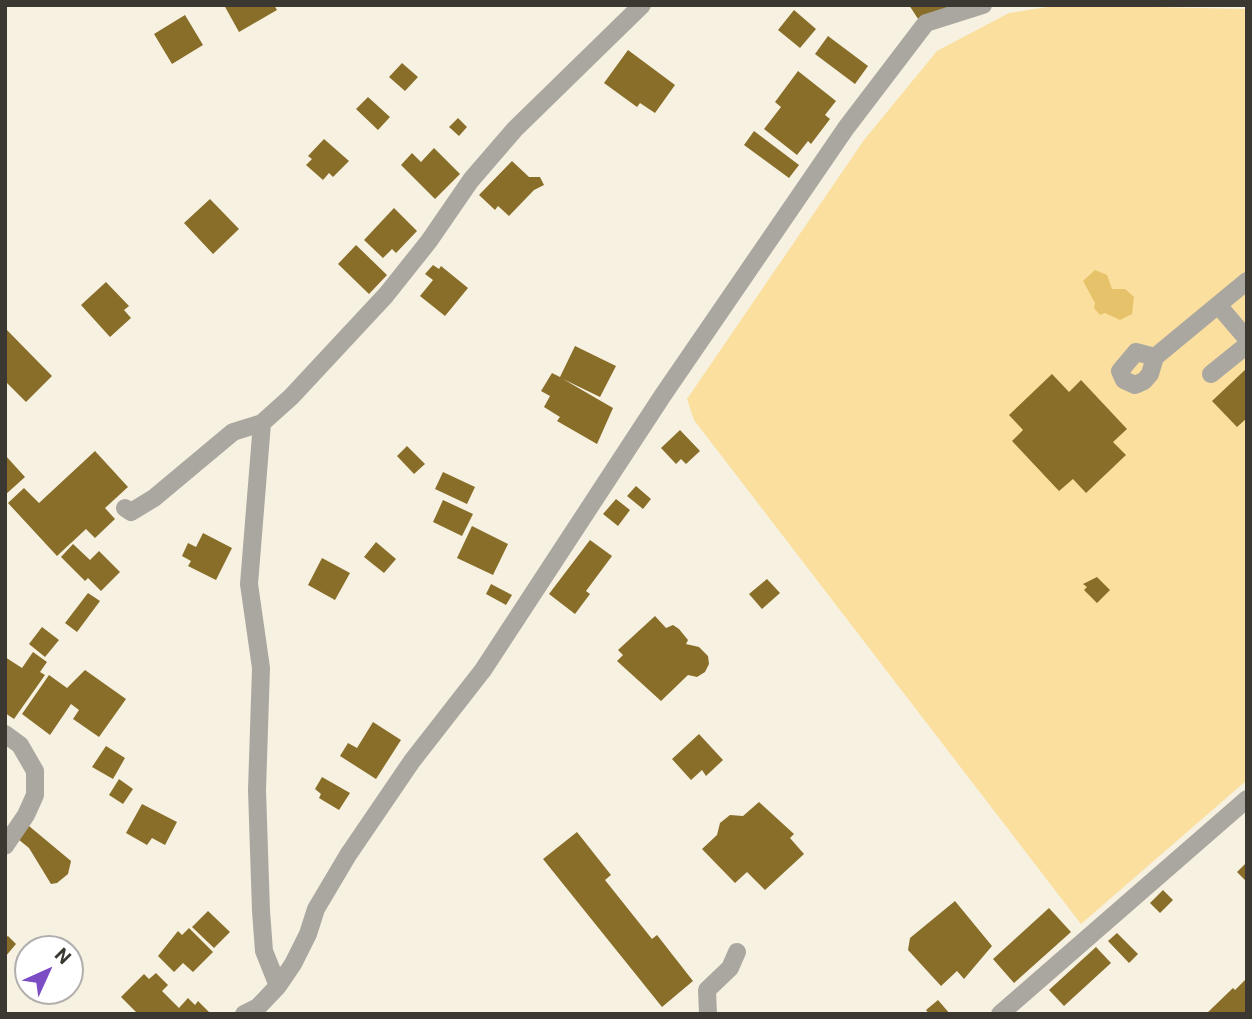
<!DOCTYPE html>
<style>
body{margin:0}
#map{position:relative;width:1252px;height:1019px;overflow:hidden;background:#f7f1e1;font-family:Roboto,sans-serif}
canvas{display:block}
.frame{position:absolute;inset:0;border:7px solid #3b3832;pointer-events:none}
.north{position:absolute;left:14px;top:935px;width:70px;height:70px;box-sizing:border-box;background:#fff;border:2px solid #b1afad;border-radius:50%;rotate:45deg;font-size:19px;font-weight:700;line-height:28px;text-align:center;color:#3b3832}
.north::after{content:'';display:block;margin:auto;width:24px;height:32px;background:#7b4cc4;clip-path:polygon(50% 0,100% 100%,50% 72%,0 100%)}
</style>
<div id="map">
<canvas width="1252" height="1019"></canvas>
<div class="frame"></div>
<div class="north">N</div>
</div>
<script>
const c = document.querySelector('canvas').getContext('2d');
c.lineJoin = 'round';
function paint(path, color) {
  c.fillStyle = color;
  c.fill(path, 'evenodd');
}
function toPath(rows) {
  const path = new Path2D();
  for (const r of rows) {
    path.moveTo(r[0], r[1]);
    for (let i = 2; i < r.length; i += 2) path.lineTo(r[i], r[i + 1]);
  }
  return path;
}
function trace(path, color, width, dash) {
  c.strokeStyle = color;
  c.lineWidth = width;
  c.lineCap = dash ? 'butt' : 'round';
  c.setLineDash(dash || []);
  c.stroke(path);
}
paint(toPath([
 [1060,5,1247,9,1247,780,1081,924,694,420,687,399,864,140,937,51,1009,13]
]), '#fbdf9e');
paint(toPath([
 [1095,270,1107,275,1112,289,1125,289,1134,297,1132,314,1120,320,1105,313,1100,315,1094,308,1095,303,1083,281]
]), '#e6c36a');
paint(toPath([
 [224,5,274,5,277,10,239,32],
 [909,5,951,5,922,25],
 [794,10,816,29,800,48,778,30],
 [185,15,203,45,172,64,154,34],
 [828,36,868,66,855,84,815,54],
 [628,50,675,85,655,113,640,103,637,107,604,83],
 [402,63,418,77,405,91,389,77],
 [798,71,836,101,825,115,830,119,811,144,808,141,797,155,764,129,781,107,775,102],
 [368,97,390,117,378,130,356,109],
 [458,118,467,127,459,136,449,127],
 [754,131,799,165,789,178,744,145],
 [324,139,349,161,333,177,329,173,323,180,306,165,312,159,308,156],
 [434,148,460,174,435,199,401,165,412,153,421,162],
 [512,161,529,177,540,177,544,185,534,190,509,216,498,206,495,210,479,195],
 [210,199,239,229,213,254,184,223],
 [394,208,417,231,396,253,392,249,383,258,364,240],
 [356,245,387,275,369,294,338,264],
 [433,265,439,269,441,266,468,288,445,316,420,296,433,280,425,274],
 [106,282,129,306,124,310,131,318,110,337,81,305],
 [5,328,52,376,26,402,5,381],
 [575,346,616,366,600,397,563,379,613,408,597,444,557,421,560,417,544,407,550,396,541,391,552,373,560,377],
 [1247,368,1247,418,1237,427,1212,401],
 [1052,374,1069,392,1081,380,1127,429,1113,442,1126,455,1086,493,1073,479,1059,491,1012,441,1023,430,1009,415],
 [680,430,700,451,686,464,681,459,676,464,661,448],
 [407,446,425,464,414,474,397,456],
 [95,451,128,487,105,508,115,519,95,538,86,529,57,556,8,503,24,488,39,503],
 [5,455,25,477,5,495],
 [443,472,475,487,467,504,435,489],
 [636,486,651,499,643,509,627,496],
 [616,499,630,510,618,526,603,514],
 [443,500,473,514,462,536,433,522],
 [472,526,508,544,493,575,457,558],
 [203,533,232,548,216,580,188,566,191,561,182,556,188,543,196,547],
 [590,540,612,556,586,591,590,594,575,614,549,594],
 [376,542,396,559,384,573,364,557],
 [73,544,90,560,99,551,120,572,101,591,88,578,85,581,61,557],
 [322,558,350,573,335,600,308,585],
 [1097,577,1110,590,1097,603,1084,590,1087,587,1083,584],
 [767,579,780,593,762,609,749,594],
 [491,584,512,595,506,605,486,594],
 [88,593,100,601,77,632,65,623],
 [655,616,666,628,673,625,679,629,688,640,686,644,699,647,708,656,709,664,705,672,697,677,688,675,661,701,617,661,623,655,618,650],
 [42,627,59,640,45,657,29,644],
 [33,652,47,662,40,672,45,675,14,719,5,713,5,657,22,668],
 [85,670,126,699,99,737,73,719,79,710,71,704,50,735,22,714,49,675,67,688],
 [373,722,401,740,376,779,340,756,348,743,357,748],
 [699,734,723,760,706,776,702,770,691,780,672,759],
 [106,746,125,758,113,779,92,767],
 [322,777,350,793,339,810,319,798,321,794,315,789],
 [119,779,133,789,123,804,109,795],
 [759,802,794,834,790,838,804,854,765,890,747,872,735,883,702,849,717,835,720,823,730,815,743,816],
 [142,804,177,822,165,845,152,838,147,845,126,833],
 [29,826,71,861,68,874,57,883,51,884,29,848,18,839],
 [577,832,611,875,605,880,652,939,657,935,693,981,662,1007,543,859],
 [1247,862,1247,882,1237,872],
 [1163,890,1173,900,1160,913,1150,903],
 [955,901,992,946,964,979,957,971,941,986,908,950,910,938],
 [1049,908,1071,932,1014,983,993,959],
 [208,911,230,932,214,948,192,927],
 [189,928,213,952,193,972,183,963,174,972,158,956,178,931,182,935],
 [1117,933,1138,954,1129,963,1108,941],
 [8,936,16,944,5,957,5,938],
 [1096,947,1111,963,1064,1006,1049,990],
 [28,966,28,989,16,979],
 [156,973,168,985,162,991,179,1008,188,998,195,1005,198,1001,211,1014,138,1014,121,997,144,974,149,979],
 [1247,978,1247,1014,1206,1014,1233,988,1235,990],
 [938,1000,950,1014,929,1014,926,1010]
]), '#886e29');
trace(toPath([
 [1218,305,1247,339],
 [1155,357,1136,352,1120,371,1124,380,1135,385,1144,381,1150,374,1155,357,1247,281],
 [1211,374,1247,345],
 [125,508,131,512,154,498,233,432,262,423],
 [5,734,20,745,35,771,35,795,26,815,5,846],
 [278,986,264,951,261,911,257,790,261,668,249,584,262,423,291,397,386,295,429,241,471,180,515,129,642,5],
 [244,1014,258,1007,278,986,293,964,308,934,316,909,348,855,412,761,483,670,663,395,846,128,926,23,983,5],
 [708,1014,707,990,730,968,737,952],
 [1000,1014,1247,799]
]), '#aaa7a0', 18);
</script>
